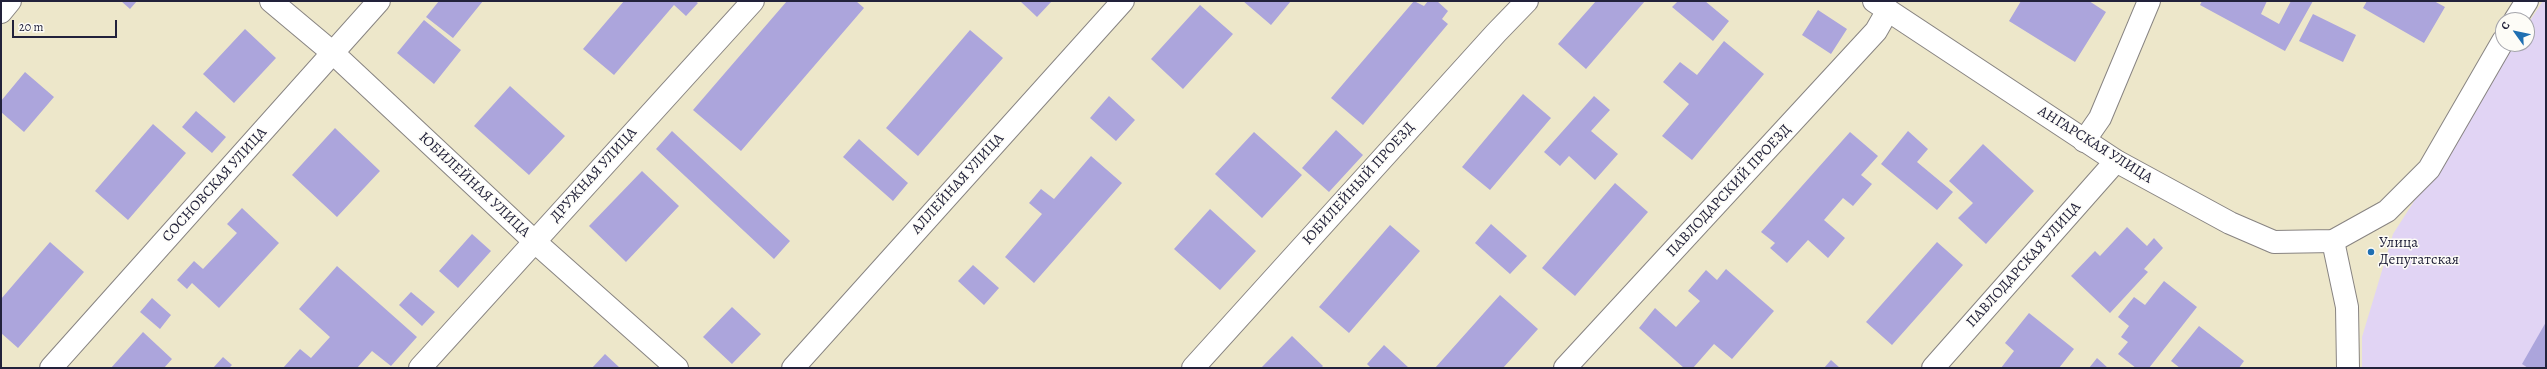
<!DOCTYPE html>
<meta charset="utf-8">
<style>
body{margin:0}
#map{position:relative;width:2547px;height:369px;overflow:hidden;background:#ede7ca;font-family:Alegreya,serif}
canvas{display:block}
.frame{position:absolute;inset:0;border:2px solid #22223b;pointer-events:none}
.north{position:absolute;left:2495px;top:12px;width:40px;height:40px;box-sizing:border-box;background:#fdfcf7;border:1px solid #a5a5ac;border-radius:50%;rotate:303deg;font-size:11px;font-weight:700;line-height:16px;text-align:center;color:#22223b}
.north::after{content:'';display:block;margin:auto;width:14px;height:18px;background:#1f6fb2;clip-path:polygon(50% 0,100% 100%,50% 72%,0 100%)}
.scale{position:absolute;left:12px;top:20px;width:105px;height:18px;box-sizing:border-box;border:2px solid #22223b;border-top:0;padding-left:5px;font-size:12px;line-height:14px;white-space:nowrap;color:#22223b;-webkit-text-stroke:3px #fdfcf7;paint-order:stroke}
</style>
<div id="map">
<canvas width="2547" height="369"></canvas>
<div class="frame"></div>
<div class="north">С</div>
<div class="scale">20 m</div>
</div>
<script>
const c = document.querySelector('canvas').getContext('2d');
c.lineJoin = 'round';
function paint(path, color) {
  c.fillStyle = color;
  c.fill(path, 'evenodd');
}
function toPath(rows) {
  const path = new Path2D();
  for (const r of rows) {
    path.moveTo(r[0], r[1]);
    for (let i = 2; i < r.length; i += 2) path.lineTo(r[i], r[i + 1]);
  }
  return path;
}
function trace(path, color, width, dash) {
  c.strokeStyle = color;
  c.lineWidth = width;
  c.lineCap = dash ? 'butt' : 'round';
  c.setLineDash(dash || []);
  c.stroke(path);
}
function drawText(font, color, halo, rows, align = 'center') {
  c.font = font + ' Alegreya,serif';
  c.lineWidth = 3;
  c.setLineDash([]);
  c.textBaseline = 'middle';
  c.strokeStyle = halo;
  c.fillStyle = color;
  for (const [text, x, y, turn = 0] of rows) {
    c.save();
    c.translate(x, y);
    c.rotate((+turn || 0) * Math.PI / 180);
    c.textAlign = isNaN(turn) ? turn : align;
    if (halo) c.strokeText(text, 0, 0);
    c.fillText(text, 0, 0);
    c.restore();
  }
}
paint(toPath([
 [2543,1,2546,1,2546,368,2362,368,2362,337,2393,234,2515,44,2527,44,2527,25]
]), '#e1d4f4');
paint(toPath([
 [121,1,137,1,130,9],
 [439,1,483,1,453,38,426,17],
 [624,1,695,1,698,3,686,16,674,5,614,75,583,49],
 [787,1,856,1,864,8,741,151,693,110],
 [1020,1,1052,1,1037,17],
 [1243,1,1291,1,1271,25],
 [1414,1,1424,6,1428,1,1437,1,1448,11,1442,19,1448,24,1363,125,1331,98],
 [1596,1,1645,1,1586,69,1558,44],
 [1678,1,1705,1,1729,21,1713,41,1672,7],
 [2021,1,2089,1,2106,12,2075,62,2009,21],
 [2202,1,2267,1,2261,14,2279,24,2291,1,2313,1,2285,51,2200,5],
 [2367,1,2434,1,2445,7,2424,43,2363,8],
 [1200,5,1233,34,1183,89,1151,59],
 [1818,10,1847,29,1831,54,1802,35],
 [2313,14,2356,35,2343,62,2299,41],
 [424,20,461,50,434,84,397,53],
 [245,29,276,58,234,103,203,74],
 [970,30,1003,58,918,156,886,128],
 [1724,41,1764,74,1692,160,1662,136,1689,104,1663,82,1680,62,1697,75],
 [25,72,54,97,24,132,1,112,1,101],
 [510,86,565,136,529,175,474,126],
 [1523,94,1551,118,1490,190,1462,167],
 [1109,96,1135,120,1116,141,1090,118],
 [1594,96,1610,110,1591,131,1618,154,1595,180,1569,156,1560,166,1544,152],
 [196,111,226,137,212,153,182,127],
 [153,124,186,153,128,220,95,191],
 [335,128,380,171,337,217,292,175],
 [1336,130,1363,155,1329,192,1302,168],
 [672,131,790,241,774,259,656,149],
 [1908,131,1928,149,1917,162,1953,192,1937,210,1881,164],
 [1254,132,1302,175,1262,218,1215,174],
 [1850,132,1878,156,1861,175,1872,184,1853,206,1843,198,1824,220,1845,238,1828,258,1808,240,1787,263,1770,248,1775,243,1761,232],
 [859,139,908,183,893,201,843,157],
 [1983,144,2034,191,1986,244,1958,218,1973,203,1949,181],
 [1091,156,1122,183,1034,283,1005,257,1042,214,1029,203,1041,189,1054,199],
 [642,171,679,206,626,262,589,226],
 [1615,183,1648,212,1575,296,1542,268],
 [242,208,279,243,219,308,192,283,187,289,177,280,194,261,203,269,237,233,227,224],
 [1210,209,1256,251,1220,290,1174,249],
 [1491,224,1527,256,1510,274,1475,243],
 [1390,225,1420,251,1349,333,1319,307],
 [2127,227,2147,246,2154,238,2163,248,2144,269,2148,272,2110,313,2071,276,2095,251,2100,256],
 [472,234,491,251,458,288,439,271],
 [50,242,84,272,18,348,1,333,1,299],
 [1937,242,1963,265,1892,345,1866,322],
 [973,265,999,288,984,305,958,281],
 [337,266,417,337,391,366,372,351,357,368,283,368,300,349,311,358,330,337,299,309],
 [1726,269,1774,311,1732,359,1714,344,1693,368,1684,368,1639,328,1655,308,1676,327,1700,301,1688,291,1706,270,1717,280],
 [2164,281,2197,307,2149,368,2136,368,2118,354,2128,342,2121,337,2129,326,2118,317,2134,297,2145,305],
 [411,292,435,312,422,326,399,305],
 [1500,295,1538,329,1503,368,1435,368],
 [152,298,171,315,160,329,140,312],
 [732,307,761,334,732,364,703,337],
 [2029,313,2074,349,2059,368,2001,368,2014,351,2005,343],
 [2546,322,2546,368,2528,368,2522,364],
 [2199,326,2244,361,2239,368,2180,368,2171,361],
 [143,332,172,359,164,368,111,368],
 [1292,336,1323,366,1321,368,1261,368],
 [1384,345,1409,368,1371,368,1367,364],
 [605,354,620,368,592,368],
 [223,357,232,365,229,368,213,368],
 [2097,358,2108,368,2089,368],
 [1831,360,1840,368,1824,368]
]), '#aca5dc');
const minor = toPath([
 [271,1,333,53,534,241,677,368],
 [1,12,10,1],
 [2084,141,2100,118,2149,1],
 [2333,241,2347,307,2348,368],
 [51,368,379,1],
 [420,368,753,1],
 [1193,368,1496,33,1527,1],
 [1565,368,1876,31,1888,10],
 [1933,368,2116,161]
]);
const tertiary = toPath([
 [1874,1,2116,161,2230,223,2274,242,2333,241,2387,211,2429,169,2503,41],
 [2515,20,2527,1],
 [793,368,1123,1]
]);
trace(minor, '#888482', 24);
trace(tertiary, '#888482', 24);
trace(minor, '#fff', 22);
trace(tertiary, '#fff', 22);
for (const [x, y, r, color] of [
 [2371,252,4,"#1f6fb2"]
]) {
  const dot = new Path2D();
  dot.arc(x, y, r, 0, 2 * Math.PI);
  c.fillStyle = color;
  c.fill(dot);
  trace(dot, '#fdfcf7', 1.5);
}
drawText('15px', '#22223b', '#fdfcf7', [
 ["АНГАРСКАЯ УЛИЦА",2095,145,32],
 ["ДРУЖНАЯ УЛИЦА",594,175,-48],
 ["АЛЛЕЙНАЯ УЛИЦА",958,184,-48],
 ["ЮБИЛЕЙНЫЙ ПРОЕЗД",1359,184,-48],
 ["СОСНОВСКАЯ УЛИЦА",215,185,-48],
 ["ЮБИЛЕЙНАЯ УЛИЦА",474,185,43],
 ["ПАВЛОДАРСКИЙ ПРОЕЗД",1729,191,-47],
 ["ПАВЛОДАРСКАЯ УЛИЦА",2024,265,-48]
]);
drawText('15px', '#22223b', '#fdfcf7', [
 ["Улица",2379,243],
 ["Депутатская",2379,260]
], 'left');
</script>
